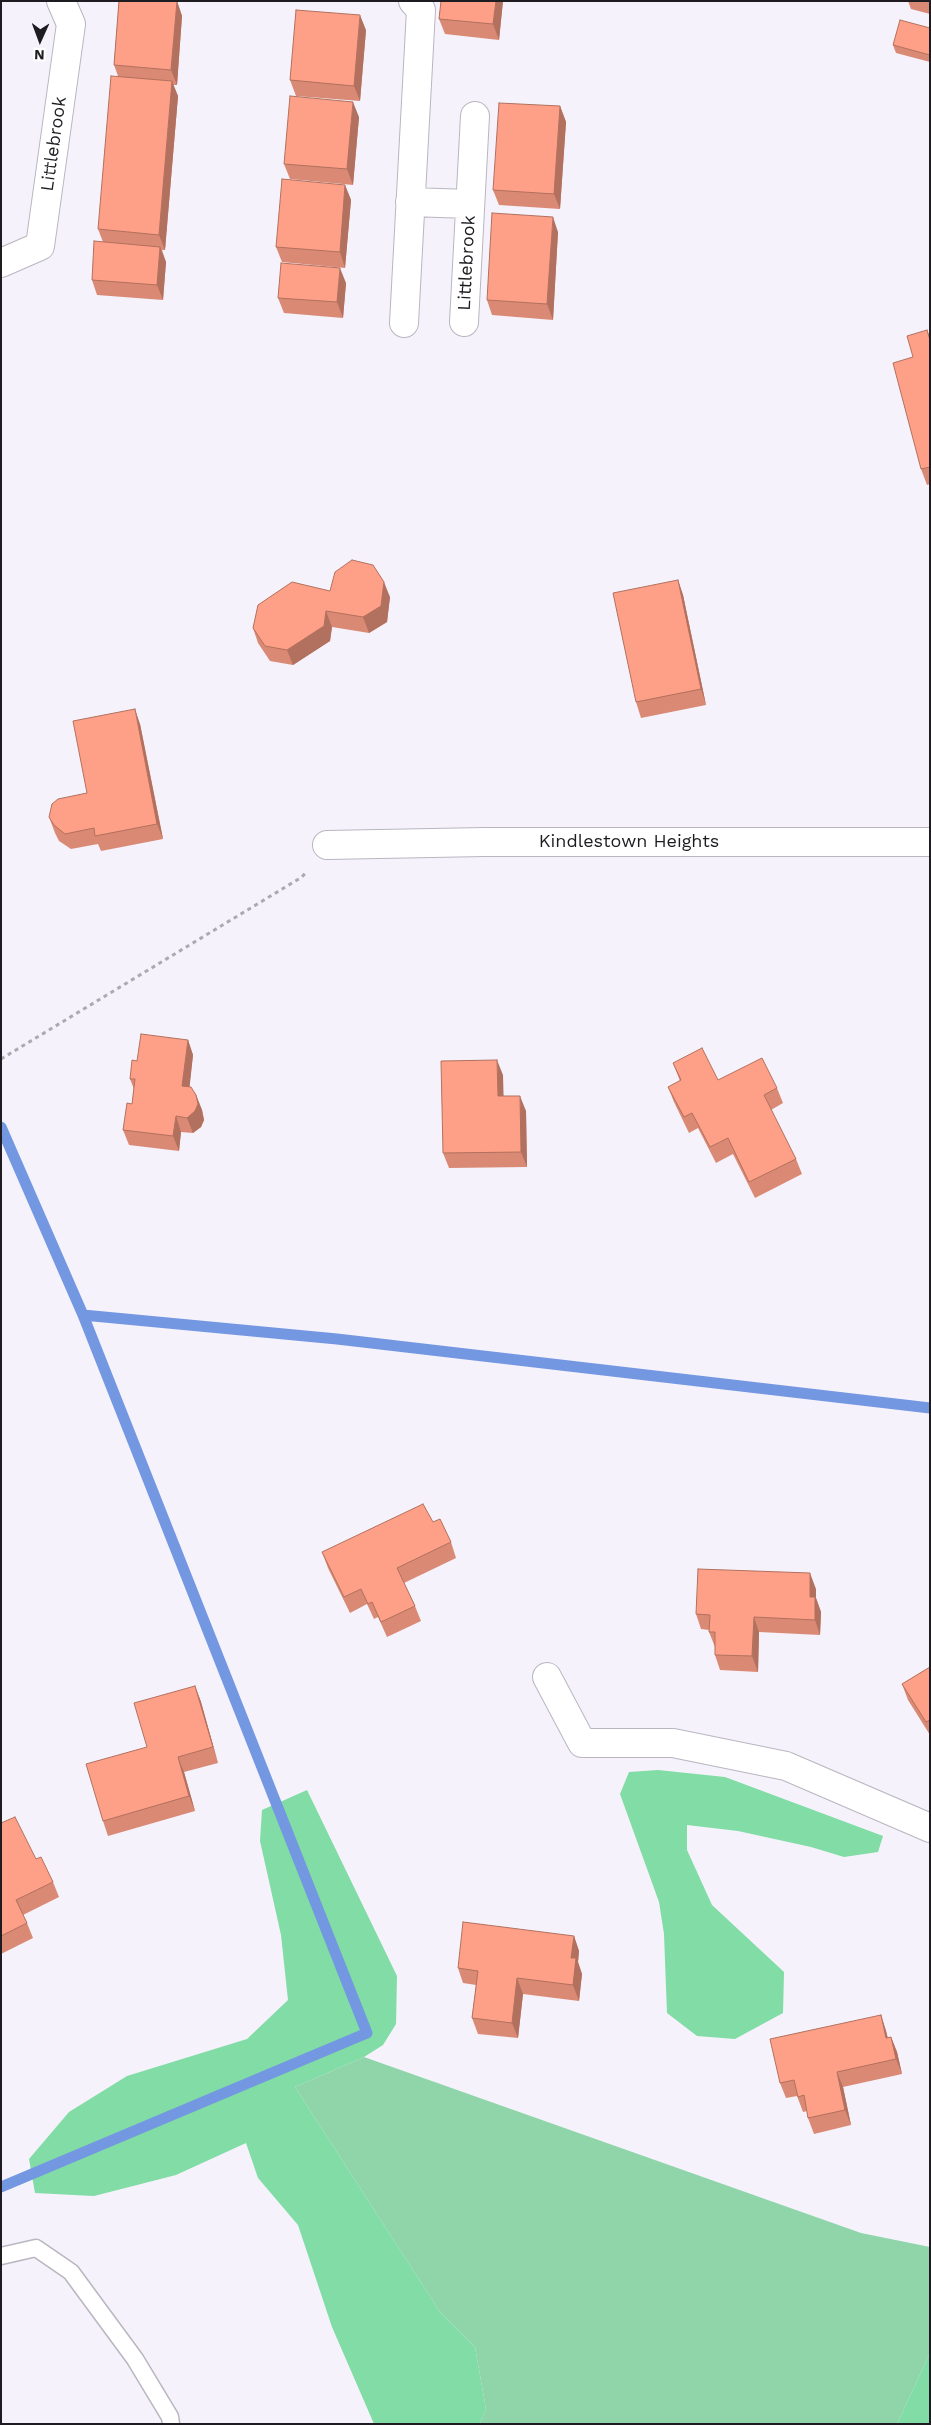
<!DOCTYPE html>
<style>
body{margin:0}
#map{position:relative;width:931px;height:2425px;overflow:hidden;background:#f5f2fc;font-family:"Work Sans",sans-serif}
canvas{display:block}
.frame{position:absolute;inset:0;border:2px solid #1e1c20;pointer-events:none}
.north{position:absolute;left:15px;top:15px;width:50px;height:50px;-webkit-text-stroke:4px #fff;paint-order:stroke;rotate:182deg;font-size:14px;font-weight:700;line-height:20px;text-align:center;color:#1e1c20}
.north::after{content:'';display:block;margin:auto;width:18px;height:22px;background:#1e1c20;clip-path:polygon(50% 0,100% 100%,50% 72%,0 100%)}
</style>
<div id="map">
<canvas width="931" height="2425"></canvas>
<div class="frame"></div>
<div class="north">N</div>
</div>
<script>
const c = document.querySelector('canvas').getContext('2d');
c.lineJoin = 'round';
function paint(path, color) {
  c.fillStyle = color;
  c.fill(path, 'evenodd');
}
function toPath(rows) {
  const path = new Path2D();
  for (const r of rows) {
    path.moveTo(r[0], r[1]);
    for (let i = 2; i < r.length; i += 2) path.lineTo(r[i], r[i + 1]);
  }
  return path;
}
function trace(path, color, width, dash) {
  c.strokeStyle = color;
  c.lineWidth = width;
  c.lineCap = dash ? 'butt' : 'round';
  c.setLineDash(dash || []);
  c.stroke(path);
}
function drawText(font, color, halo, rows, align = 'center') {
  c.font = font + ' "Work Sans",sans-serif';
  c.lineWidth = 4;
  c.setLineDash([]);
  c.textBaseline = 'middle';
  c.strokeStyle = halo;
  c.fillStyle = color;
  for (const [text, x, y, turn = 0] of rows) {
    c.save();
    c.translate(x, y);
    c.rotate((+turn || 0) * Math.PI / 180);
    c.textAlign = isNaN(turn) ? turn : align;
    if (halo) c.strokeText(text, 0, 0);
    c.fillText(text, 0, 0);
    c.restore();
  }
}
paint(toPath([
 [364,2057,861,2233,930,2247,930,2353,897,2424,480,2424,486,2409,475,2347,440,2312,295,2087]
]), '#8fd5a9');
paint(toPath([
 [658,1770,725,1777,883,1836,878,1852,844,1857,811,1847,738,1831,687,1825,687,1850,712,1905,784,1972,783,2013,735,2039,697,2036,667,2013,664,1934,659,1902,620,1794,629,1772],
 [307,1790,397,1976,396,2024,383,2045,364,2057,295,2087,440,2312,475,2347,486,2409,480,2424,374,2424,332,2327,298,2225,258,2178,246,2143,176,2175,94,2196,35,2193,29,2159,69,2112,127,2076,247,2039,288,2000,281,1935,260,1841,262,1810],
 [930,2353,930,2424,897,2424]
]), '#81dca5');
trace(toPath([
 [1,1127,83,1315,337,1339,930,1408],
 [1,2187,367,2033,83,1315]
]), '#7497e2', 11);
const service = toPath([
 [1,2256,36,2248,71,2272,135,2359,170,2417,171,2424]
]);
const minor = toPath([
 [410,202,470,204],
 [1,263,40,246,71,24,61,1],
 [464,322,475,116],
 [404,323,421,10,413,1],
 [327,845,484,842,930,842],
 [547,1677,582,1743,673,1743,786,1766,930,1828]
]);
trace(service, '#b9b6c0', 19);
trace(minor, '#b9b6c0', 30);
trace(toPath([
 [1,1059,302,877,307,871]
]), '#aca9b1', 3, [4, 4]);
trace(service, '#fff', 16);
trace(minor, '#fff', 28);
paint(toPath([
 [119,1,177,1,182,16,177,85,173,85,178,96,165,250,162,250,166,262,163,300,97,295,92,280,103,242,98,229,118,76,114,65],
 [441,1,503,1,499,40,445,34,439,19],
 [908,1,930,1,930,14,911,9],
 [930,28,930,62,896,53,893,45],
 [366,30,360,101,296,96,290,80],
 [560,106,566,122,560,209,499,205,493,190],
 [359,117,353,185,290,179,284,164],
 [345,185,351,200,345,268,282,262,276,247],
 [558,232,553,320,492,315,487,300],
 [346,283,343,318,284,313,278,298],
 [927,330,930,337,930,484,927,485,921,469,913,357],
 [678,580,683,595,706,705,641,718,636,702],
 [330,591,390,597,387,622,369,633,332,627,330,641,293,665,270,661,258,643,253,628],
 [140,724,163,839,101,851,98,844,71,849,59,841,55,833,49,817,87,793],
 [188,1040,193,1055,189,1087,196,1095,202,1110,204,1120,201,1127,193,1133,181,1132,179,1151,129,1145,123,1130,132,1104,134,1089,130,1079,137,1061],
 [673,1063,718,1080,777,1088,783,1103,771,1110,796,1159,802,1174,755,1198,733,1154,716,1163,698,1128,689,1133,674,1102,668,1087,680,1081],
 [503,1075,503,1096,526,1111,527,1167,449,1168,443,1153],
 [433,1522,451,1542,456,1558,404,1583,415,1606,421,1621,387,1637,378,1617,374,1619,367,1604,350,1613,328,1568,322,1552],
 [816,1589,816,1598,821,1612,820,1635,759,1632,758,1672,720,1670,715,1655,715,1647,709,1632,709,1630,701,1629,696,1614],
 [930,1667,930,1735,908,1700,902,1684],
 [195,1686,201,1702,218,1763,184,1772,195,1811,108,1836,103,1821,147,1747],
 [1,1823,36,1859,53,1882,59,1897,23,1915,27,1923,33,1938,1,1954],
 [574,1936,579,1951,578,1962,582,1974,579,2001,523,1994,518,2038,478,2034,472,2018,476,1985,463,1983,458,1968],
 [881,2015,886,2031,888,2038,891,2037,897,2052,902,2074,843,2087,851,2125,814,2134,808,2118,807,2111,803,2112,797,2096,786,2098,780,2083]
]), '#da8a74');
paint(toPath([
 [177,1,182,16,177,85,171,70],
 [496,1,503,1,499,40,493,24],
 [360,15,366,30,360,101,354,86],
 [172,81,178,96,165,250,159,235],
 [353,102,359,117,353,185,347,169],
 [560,106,566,122,560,209,554,194],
 [345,185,351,200,345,268,340,252],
 [553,217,558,232,553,320,547,304],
 [160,247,166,262,163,300,157,285],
 [340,268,346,283,343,318,337,302],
 [678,580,683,595,706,705,701,689],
 [384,582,390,597,387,622,369,633,363,617],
 [326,611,332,627,330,641,293,665,287,650],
 [135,709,140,724,163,839,157,824],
 [188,1040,193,1055,188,1102,182,1086],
 [497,1060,503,1075,504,1111,498,1096],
 [196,1095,202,1110,204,1120,201,1127,193,1133,187,1118],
 [520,1096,526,1111,527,1167,521,1152],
 [176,1116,181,1132,179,1151,173,1136],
 [810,1573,816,1589,816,1598,821,1612,820,1635,815,1620,810,1597],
 [754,1617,759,1632,758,1672,752,1656],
 [195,1686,201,1702,218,1763,213,1747],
 [178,1757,184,1772,195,1811,189,1796],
 [574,1936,579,1951,578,1962,582,1974,579,2001,573,1985,571,1958],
 [517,1978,523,1994,518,2038,512,2023],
 [881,2015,886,2031,891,2054,886,2038],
 [891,2037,897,2052,902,2074,896,2059],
 [837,2072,843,2087,851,2125,845,2110]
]), '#b2705e');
const building = toPath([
 [119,1,177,1,171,70,114,65,119,1],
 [441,1,496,1,493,24,439,19,441,1],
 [296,10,360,15,354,86,290,80,296,10],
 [900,20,930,28,930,55,893,45,900,20],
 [111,76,172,81,159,235,98,229,111,76],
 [290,96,353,102,347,169,284,164,290,96],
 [499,103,560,106,554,194,493,190,499,103],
 [282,179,345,185,340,252,276,247,282,179],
 [492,213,553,217,547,304,487,300,492,213],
 [94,241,160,247,157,285,92,280,94,241],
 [281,263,340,268,337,302,278,298,281,263],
 [927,330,930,340,930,467,921,469,893,363,913,357,907,336,927,330],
 [352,560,373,565,384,582,381,606,363,617,326,611,324,626,287,650,265,646,253,628,258,605,292,582,330,591,335,572,352,560],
 [678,580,701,689,636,702,613,593,678,580],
 [135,709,157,824,95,836,94,828,65,834,54,825,49,817,52,804,58,799,87,793,73,721,135,709],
 [141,1034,188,1040,182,1086,191,1087,196,1095,198,1104,195,1111,187,1118,176,1116,173,1136,123,1130,127,1103,132,1104,135,1079,130,1079,132,1060,137,1061,141,1034],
 [702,1048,718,1080,762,1058,777,1088,764,1095,796,1159,749,1182,728,1138,710,1147,692,1113,684,1117,668,1087,681,1080,673,1063,702,1048],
 [497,1060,498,1096,520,1096,521,1152,443,1153,441,1061,497,1060],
 [423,1504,433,1522,440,1519,451,1542,397,1568,415,1606,381,1622,372,1602,368,1604,361,1589,344,1597,322,1552,423,1504],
 [698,1569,810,1573,810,1597,815,1597,815,1620,754,1617,752,1656,715,1655,715,1632,709,1632,710,1615,696,1614,698,1569],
 [930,1667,930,1720,926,1722,902,1684,930,1667],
 [195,1686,213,1747,178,1757,189,1796,103,1821,86,1764,147,1747,134,1703,195,1686],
 [15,1817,36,1859,41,1857,53,1882,16,1900,27,1923,1,1936,1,1823,15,1817],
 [463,1922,574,1936,571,1958,576,1958,573,1985,517,1978,512,2023,472,2018,478,1971,458,1968,463,1922],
 [881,2015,886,2038,891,2037,896,2059,837,2072,845,2110,808,2118,804,2095,798,2097,794,2080,780,2083,770,2039,881,2015]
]);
paint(building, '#fea087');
trace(building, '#b2705e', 1);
drawText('18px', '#1e1c20', '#fff', [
 ["Littlebrook",54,144,-82],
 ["Littlebrook",467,263,-87],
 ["Kindlestown Heights",629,842]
]);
</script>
